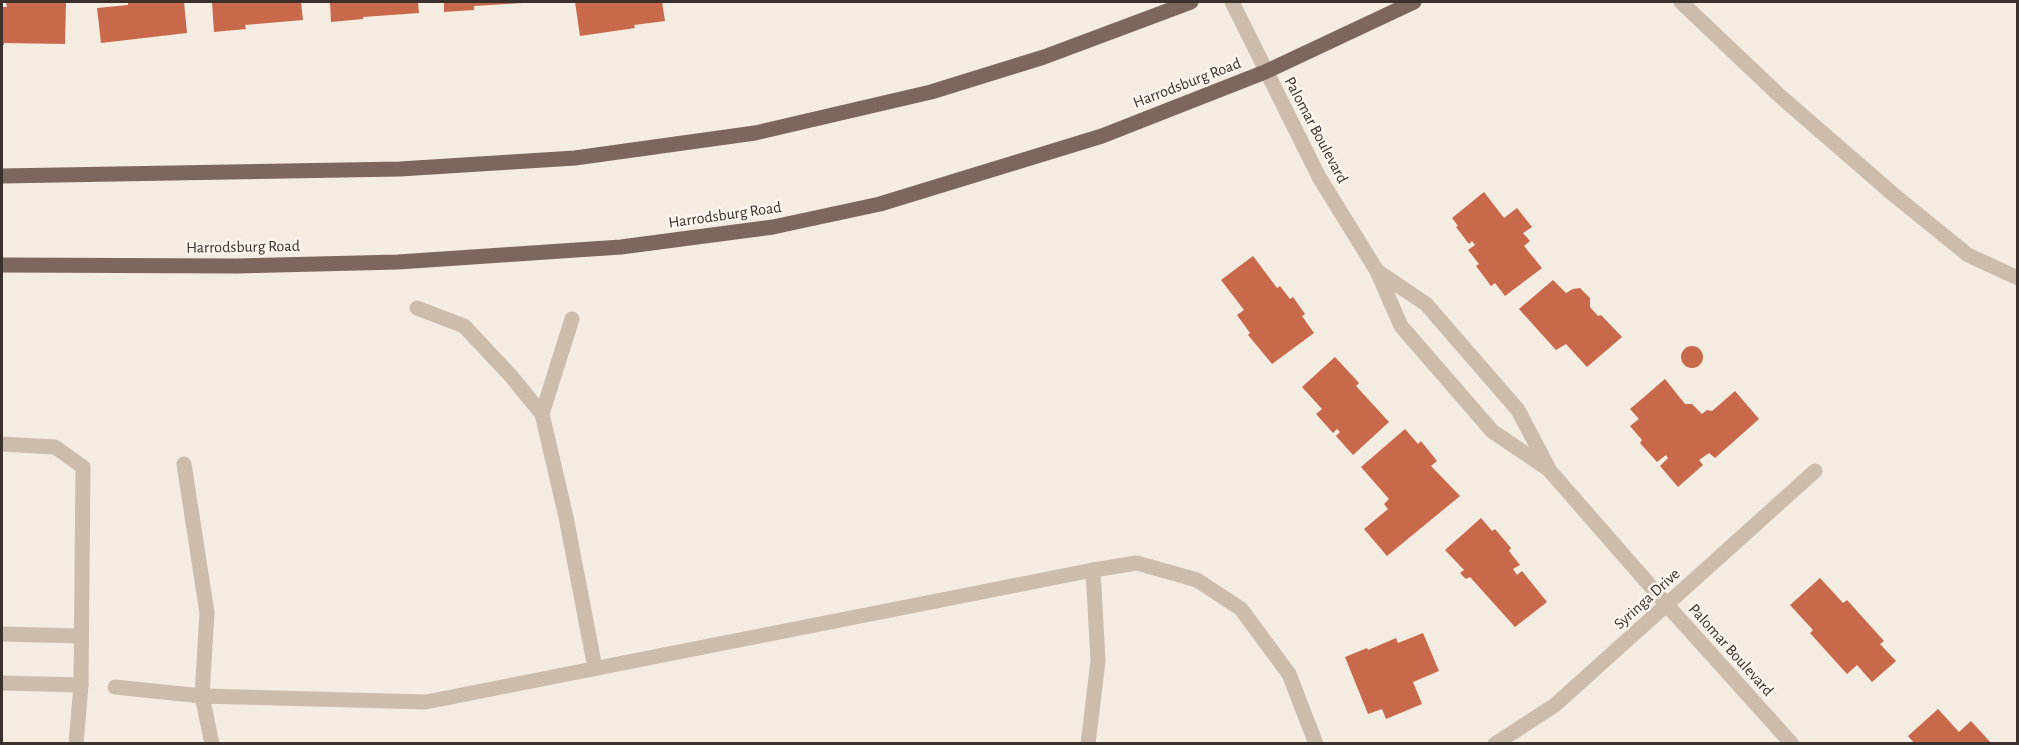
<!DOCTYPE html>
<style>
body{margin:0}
#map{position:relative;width:2019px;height:745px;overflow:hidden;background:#f4ebe1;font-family:"Alegreya Sans",sans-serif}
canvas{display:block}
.frame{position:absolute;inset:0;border:3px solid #3b302b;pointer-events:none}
</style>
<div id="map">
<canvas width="2019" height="745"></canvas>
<div class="frame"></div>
</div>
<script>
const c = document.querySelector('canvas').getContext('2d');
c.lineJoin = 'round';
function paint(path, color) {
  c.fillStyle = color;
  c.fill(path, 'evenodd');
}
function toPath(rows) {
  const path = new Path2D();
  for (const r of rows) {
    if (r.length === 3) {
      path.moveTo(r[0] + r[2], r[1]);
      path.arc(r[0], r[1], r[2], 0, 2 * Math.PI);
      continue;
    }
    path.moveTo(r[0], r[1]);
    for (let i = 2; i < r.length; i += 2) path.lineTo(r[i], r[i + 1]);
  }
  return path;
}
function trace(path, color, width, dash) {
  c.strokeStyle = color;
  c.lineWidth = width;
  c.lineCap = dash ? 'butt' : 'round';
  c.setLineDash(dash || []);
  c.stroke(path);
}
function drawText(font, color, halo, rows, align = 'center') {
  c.font = font + ' "Alegreya Sans",sans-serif';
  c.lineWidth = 5;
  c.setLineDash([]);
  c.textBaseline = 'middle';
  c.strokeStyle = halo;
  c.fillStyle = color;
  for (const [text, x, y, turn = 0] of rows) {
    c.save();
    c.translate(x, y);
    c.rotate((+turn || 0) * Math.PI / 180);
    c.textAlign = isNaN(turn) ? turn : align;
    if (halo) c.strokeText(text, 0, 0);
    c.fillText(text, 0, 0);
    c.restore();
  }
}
paint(toPath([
 [6,2,66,2,65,44,4,43,4,45,2,45,2,7,7,7],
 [128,2,184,2,187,33,101,43,97,8,128,5],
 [212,2,301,2,303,20,245,25,246,29,214,32],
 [330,2,418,2,419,13,363,17,363,19,331,22],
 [444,2,523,2,523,3,474,6,474,10,444,12],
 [575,2,662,2,665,21,634,25,635,28,580,36],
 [1484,192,1504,218,1517,208,1532,227,1523,233,1530,241,1524,246,1542,268,1505,296,1495,283,1491,286,1476,266,1479,264,1468,250,1475,245,1472,241,1469,244,1456,227,1458,226,1452,218],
 [1253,256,1277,288,1280,286,1290,299,1293,297,1305,314,1302,316,1314,333,1272,364,1248,335,1250,333,1237,315,1244,310,1221,280],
 [1553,280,1566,293,1573,289,1580,288,1590,298,1590,307,1598,316,1601,315,1622,337,1587,367,1566,344,1556,350,1519,309],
 [1692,357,11],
 [1335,357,1359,383,1356,386,1389,422,1353,455,1336,436,1340,432,1337,429,1333,433,1316,414,1322,409,1302,387],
 [1665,379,1685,404,1692,404,1702,414,1707,410,1712,411,1735,391,1759,419,1715,458,1709,453,1699,460,1703,465,1678,487,1660,466,1668,458,1666,455,1657,462,1640,443,1642,440,1630,426,1639,419,1630,409],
 [1405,429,1418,444,1421,441,1437,461,1431,466,1460,496,1387,556,1364,529,1388,509,1384,504,1389,499,1361,467],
 [1481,518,1492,531,1495,529,1511,548,1509,551,1520,565,1513,569,1517,575,1522,571,1547,602,1515,627,1470,577,1466,579,1460,573,1464,570,1445,550],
 [1820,578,1843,603,1847,600,1884,641,1880,644,1896,661,1872,682,1857,665,1847,674,1810,633,1813,630,1790,605],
 [1423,633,1439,671,1413,682,1422,704,1386,719,1382,709,1368,714,1345,657,1367,648,1368,650,1396,638,1398,643],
 [1938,709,1959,732,1971,721,1992,744,1915,744,1908,736]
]), '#c8694b');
trace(toPath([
 [1681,2,1780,96,1894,195,1968,255,2018,278],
 [2,444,55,447,83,467,81,685,76,744],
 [184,464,207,613,202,696,212,744],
 [2,634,81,636],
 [1088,744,1098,661,1093,570]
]), '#cdbbac', 15);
trace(toPath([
 [1232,2,1319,177,1377,271,1401,326,1492,431,1548,469],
 [1377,271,1426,304,1518,410,1550,471,1667,605,1792,744],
 [417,308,464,326,511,376,542,414,566,517,595,668],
 [542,414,572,319],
 [2,683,81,685],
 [115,687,202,696,426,702,1093,570,1137,563,1197,580,1241,609,1289,674,1316,744],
 [1495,744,1555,705,1815,471]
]), '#cdbbac', 15);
trace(toPath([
 [2,176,400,169,575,158,755,133,931,92,1044,57,1191,2],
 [2,265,236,266,398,262,621,247,773,227,880,204,1102,136,1265,72,1414,2]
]), '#7d675c', 15);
drawText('16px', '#3b302b', '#fbf5ee', [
 ["Harrodsburg Road",1187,83,-21],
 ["Palomar Boulevard",1316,130,62],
 ["Harrodsburg Road",725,215,-8],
 ["Harrodsburg Road",243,247,-1],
 ["Syringa Drive",1647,599,-42],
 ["Palomar Boulevard",1731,650,48]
]);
</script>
